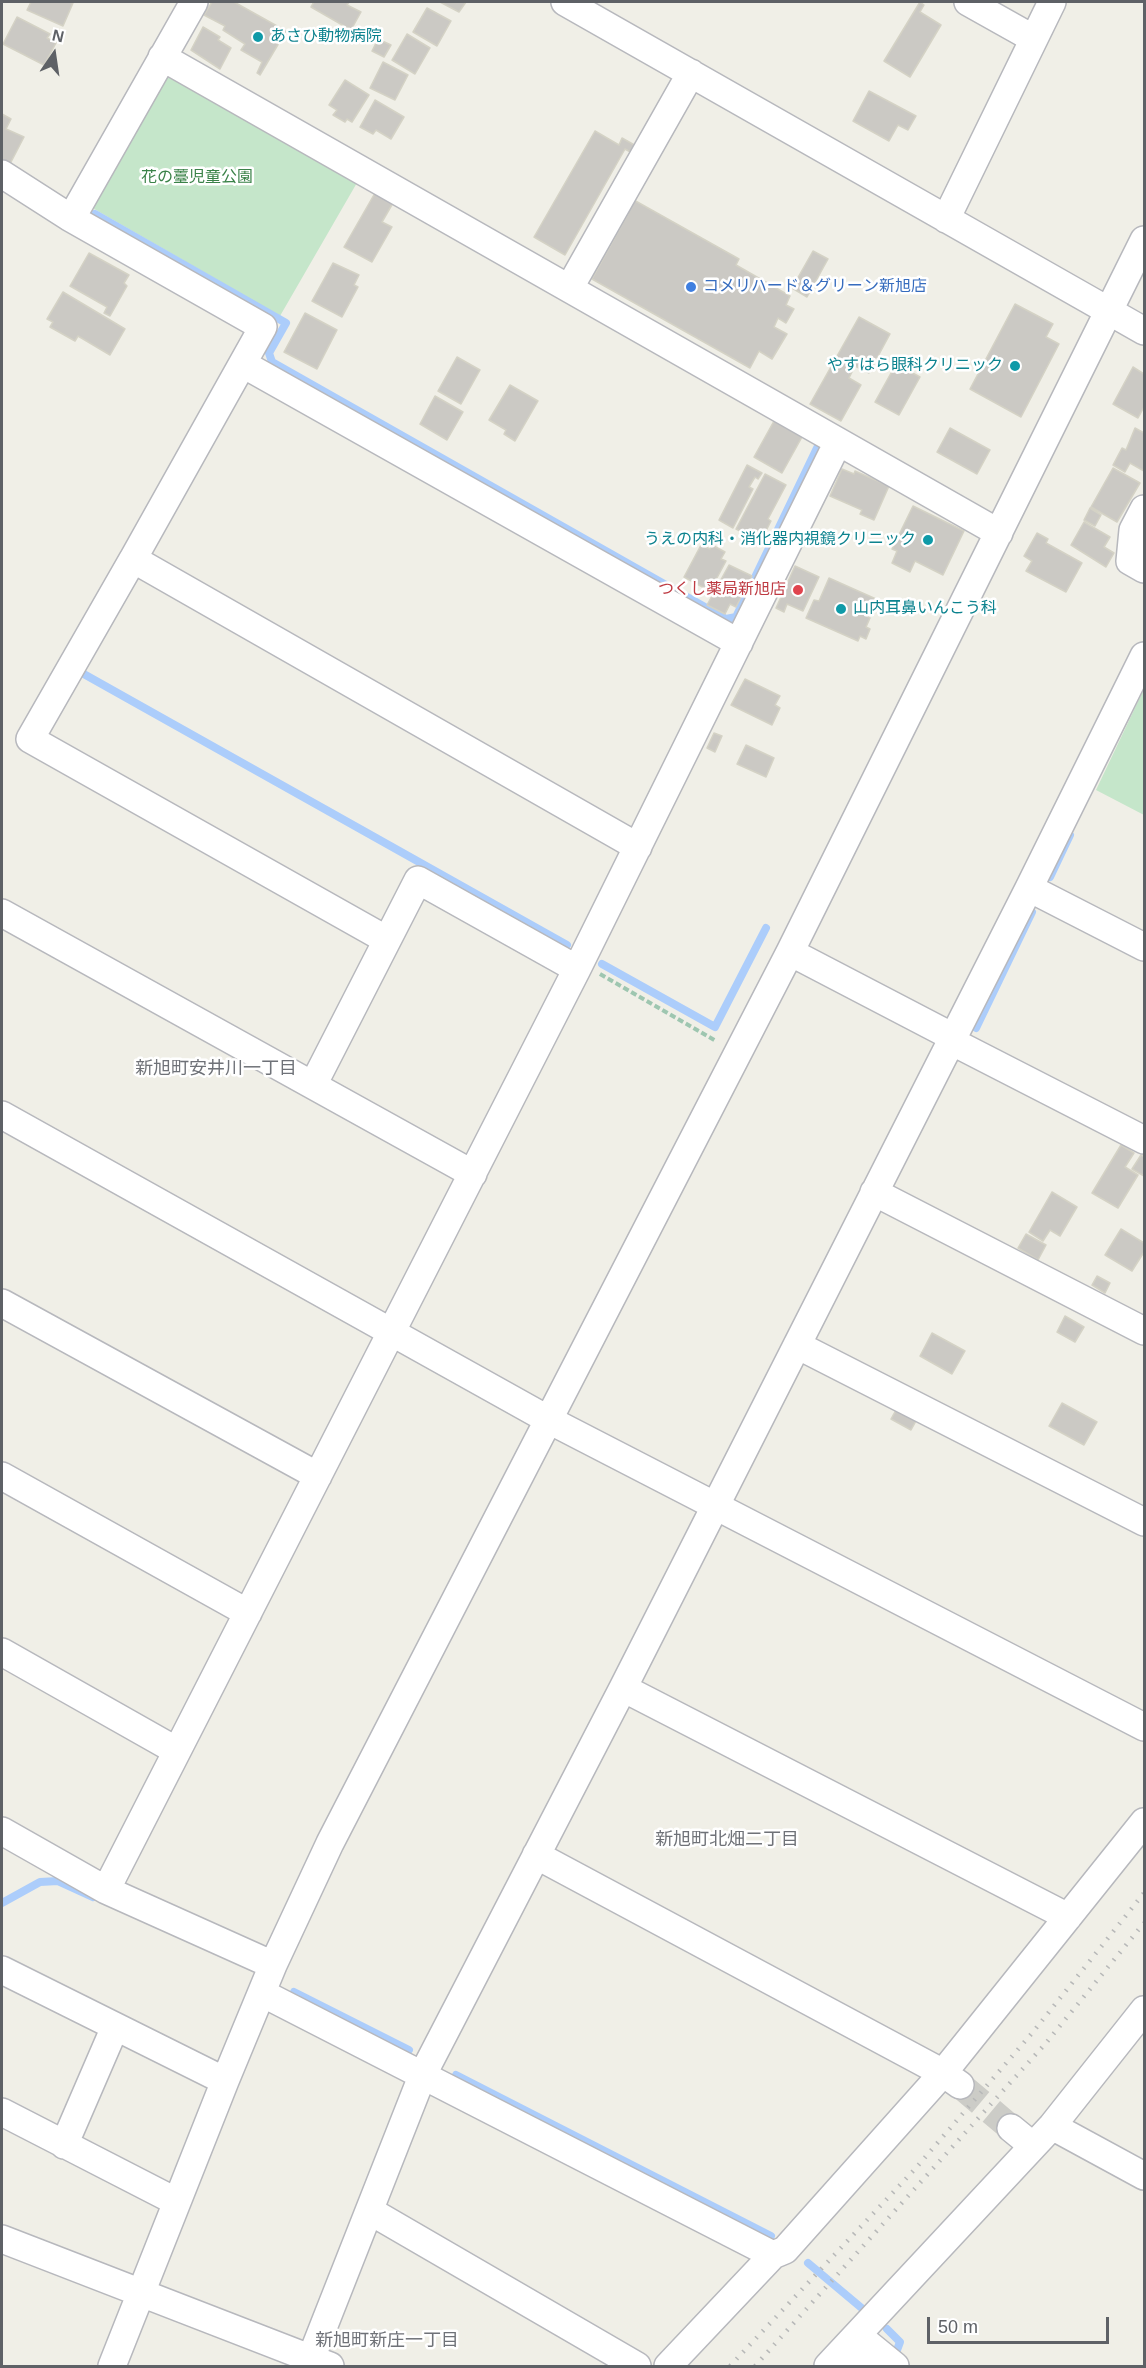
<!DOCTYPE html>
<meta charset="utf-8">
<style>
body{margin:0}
#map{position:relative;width:1146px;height:2368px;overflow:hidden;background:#f0efe7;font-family:Helvetica,sans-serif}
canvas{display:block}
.frame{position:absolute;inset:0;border:3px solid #5e6166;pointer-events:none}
.north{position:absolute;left:24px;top:24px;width:60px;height:60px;-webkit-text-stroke:4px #fff;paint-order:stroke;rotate:13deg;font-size:16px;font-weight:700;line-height:24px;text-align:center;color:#5e6166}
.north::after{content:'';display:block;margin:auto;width:21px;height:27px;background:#5e6166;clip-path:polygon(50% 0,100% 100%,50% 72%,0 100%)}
.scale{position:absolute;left:927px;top:2317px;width:182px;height:27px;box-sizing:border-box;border:3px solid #5e6166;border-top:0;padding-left:8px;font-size:18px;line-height:21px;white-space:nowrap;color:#5e6166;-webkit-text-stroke:4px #fff;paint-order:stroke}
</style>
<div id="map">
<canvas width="1146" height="2368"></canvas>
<div class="frame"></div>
<div class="north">N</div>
<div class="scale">50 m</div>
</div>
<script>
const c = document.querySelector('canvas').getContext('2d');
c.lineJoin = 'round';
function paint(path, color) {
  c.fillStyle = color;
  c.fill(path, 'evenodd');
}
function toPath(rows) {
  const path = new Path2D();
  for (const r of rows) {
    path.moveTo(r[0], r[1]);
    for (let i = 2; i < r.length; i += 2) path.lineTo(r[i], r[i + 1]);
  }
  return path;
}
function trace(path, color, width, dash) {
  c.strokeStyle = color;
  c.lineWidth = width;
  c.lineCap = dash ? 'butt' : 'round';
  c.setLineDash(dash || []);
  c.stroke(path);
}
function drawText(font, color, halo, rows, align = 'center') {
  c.font = font + ' Helvetica,"Noto Sans JP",sans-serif';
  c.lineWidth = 5;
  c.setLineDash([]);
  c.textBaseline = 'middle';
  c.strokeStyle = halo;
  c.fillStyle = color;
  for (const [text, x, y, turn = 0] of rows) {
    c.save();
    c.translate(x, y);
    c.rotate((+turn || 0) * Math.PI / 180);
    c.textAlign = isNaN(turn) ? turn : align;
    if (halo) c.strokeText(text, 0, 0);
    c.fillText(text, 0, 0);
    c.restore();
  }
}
paint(toPath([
 [176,77,358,181,280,316,89,206,162,78],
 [1144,689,1144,815,1096,790]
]), '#c5e6ca');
trace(toPath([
 [95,214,286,323,269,353,272,362,726,619,736,617,818,446],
 [82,673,567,945],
 [1050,877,1070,835],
 [602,964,715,1027,766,928],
 [976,1028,1032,912],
 [2,1903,40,1882,58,1881,93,1897],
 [294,1992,409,2050],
 [456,2075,771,2236],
 [808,2263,864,2310],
 [887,2329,900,2342,894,2358]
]), '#accdfb', 8);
const building = toPath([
 [31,2,69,2,73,3,63,26,27,10,31,2],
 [212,2,234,2,286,31,260,75,257,73,262,62,241,50,245,44,223,30,225,26,204,15,212,2],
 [314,2,349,2,347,5,361,12,351,30,311,7,314,2],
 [440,2,466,2,459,12,440,2],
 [920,2,924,5,920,12,941,25,910,77,884,61,920,2],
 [427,8,451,21,437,46,413,32,427,8],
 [17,17,50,34,47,38,56,43,44,65,3,44,17,17],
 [203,27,220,37,218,40,231,48,220,69,191,50,203,27],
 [407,34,430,48,415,74,392,60,407,34],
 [378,39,391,45,384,57,372,51,378,39],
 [383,62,408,75,395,100,370,88,383,62],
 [345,80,369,95,352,122,347,119,345,122,333,115,337,110,329,105,345,80],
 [869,91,916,116,908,130,898,125,889,141,853,121,869,91],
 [375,100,404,117,391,139,376,130,373,134,360,127,375,100],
 [2,114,11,119,6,129,24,137,10,164,2,160,2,114],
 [595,131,619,145,622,138,638,147,634,154,625,149,565,255,534,237,595,131],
 [375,193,393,203,382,222,392,227,372,262,344,247,375,193],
 [632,199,739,259,736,265,790,296,786,305,794,309,786,323,778,318,774,327,787,334,772,359,759,351,750,368,592,279,628,214,624,212,632,199],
 [813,251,828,259,807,297,792,288,813,251],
 [89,253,129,275,124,283,127,286,110,316,104,313,107,307,70,286,89,253],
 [333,263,359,275,354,285,358,287,342,317,312,301,333,263],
 [63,292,125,329,110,355,78,336,75,341,50,327,53,322,47,319,63,292],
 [1015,304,1053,324,1046,337,1059,344,1021,417,970,389,1015,304],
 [305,313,337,330,317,369,284,352,305,313],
 [859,317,890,334,869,373,855,366,849,378,861,385,841,421,810,404,859,317],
 [457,357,480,370,461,404,438,391,457,357],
 [896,364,920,377,899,415,875,402,896,364],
 [1133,367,1144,374,1144,407,1138,418,1113,404,1133,367],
 [510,385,538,401,515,441,504,434,506,430,489,420,510,385],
 [435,396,463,412,447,440,420,424,435,396],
 [774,421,802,437,782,473,754,457,774,421],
 [950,428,990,450,977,474,937,452,950,428],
 [1135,428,1144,433,1144,471,1130,463,1125,472,1113,465,1122,448,1126,450,1135,428],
 [747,465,762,473,758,479,755,477,749,487,753,489,733,528,719,520,747,465],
 [1113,468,1140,483,1117,522,1091,507,1113,468],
 [842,469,854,474,855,471,889,486,874,520,860,514,862,510,830,496,842,469],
 [765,474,786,485,768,519,771,521,763,537,757,534,754,538,736,529,765,474],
 [913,506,964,531,943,575,915,561,910,572,892,563,897,551,892,549,913,506],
 [1090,508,1101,515,1095,526,1084,520,1090,508],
 [1084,522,1110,537,1104,547,1114,553,1106,567,1071,545,1084,522],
 [1037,533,1048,539,1046,543,1082,563,1066,592,1026,571,1032,561,1024,556,1037,533],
 [701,545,710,549,712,545,725,552,721,559,726,561,710,591,684,577,701,545],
 [729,565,752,576,736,607,730,604,725,614,707,605,729,565],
 [795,566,819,577,803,611,787,604,784,612,776,608,795,566],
 [829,578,876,599,868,617,870,618,866,627,870,629,866,639,860,636,858,641,806,618,814,600,819,601,829,578],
 [745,679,780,696,775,705,780,708,772,725,731,705,745,679],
 [714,733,722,736,715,752,707,748,714,733],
 [746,745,774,758,766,777,737,764,746,745],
 [1121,1145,1134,1153,1125,1167,1138,1175,1118,1208,1092,1193,1121,1145],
 [1141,1155,1144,1157,1144,1176,1132,1169,1141,1155],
 [1052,1192,1077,1207,1060,1236,1050,1230,1043,1241,1029,1232,1052,1192],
 [1121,1229,1144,1243,1144,1252,1132,1271,1105,1255,1121,1229],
 [1026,1234,1046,1245,1038,1260,1018,1248,1026,1234],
 [1097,1276,1110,1283,1105,1293,1092,1285,1097,1276],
 [1065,1316,1084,1327,1075,1342,1057,1332,1065,1316],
 [932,1333,965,1351,952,1374,920,1356,932,1333],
 [1062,1403,1097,1422,1084,1445,1049,1426,1062,1403],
 [896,1410,916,1421,911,1430,891,1419,896,1410]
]);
paint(building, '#cbc9c4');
trace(building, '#d4d2c5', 1.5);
trace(toPath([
 [960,2085,1011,2128]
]), '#ccccc7', 27, [27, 14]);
const minor = toPath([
 [565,2,1144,331],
 [968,2,1034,39],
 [162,57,999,533],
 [2,174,69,217,263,327,133,559,638,847],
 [72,217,194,2],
 [946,219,1052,2],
 [570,287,691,73],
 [243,364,739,643],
 [1144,509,1133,530,1130,561,1144,569],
 [133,559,30,739,387,940],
 [1029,888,1144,947],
 [2,913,473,1174],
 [790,952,953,1037],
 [951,1041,1144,1140],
 [313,1085,418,880,577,969],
 [2,1115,549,1420,1144,1727],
 [874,1192,1144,1331],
 [2,1303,318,1476],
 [797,1345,1144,1522],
 [2,1476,248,1613],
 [2,1652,177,1751],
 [623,1688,1068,1917],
 [2,1831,106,1890,577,969,838,442],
 [536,1855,943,2073,960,2085],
 [106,1890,273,1965],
 [2,1970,225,2081],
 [262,1993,773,2255],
 [2,2112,177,2202],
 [1052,2126,1144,2176],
 [1011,2128,1033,2146],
 [64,2145,115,2027],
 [370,2211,637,2366],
 [2,2239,330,2366],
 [857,2335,895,2366],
 [851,2342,862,2366],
 [112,2366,225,2081,273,1965,330,1843,790,952,1144,240],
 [308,2366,423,2074,623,1688,1029,888,1144,656],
 [668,2366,773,2255,785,2250,943,2073,1144,1822],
 [828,2366,1052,2126,1144,2010]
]);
trace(minor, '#b7b8bd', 30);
trace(toPath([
 [600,974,716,1041]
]), '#9ec6b0', 4, [6, 3]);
trace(minor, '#fff', 27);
trace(toPath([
 [730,2366,915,2169,1033,2032,1144,1893],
 [755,2366,1046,2043,1144,1923]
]), '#b7b8b8', 4.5, [1.5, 8]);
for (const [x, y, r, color] of [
 [258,37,6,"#0f9aa8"],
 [691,287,6,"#3f7fe0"],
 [1015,366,6,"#0f9aa8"],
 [928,540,6,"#0f9aa8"],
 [798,590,6,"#e0444e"],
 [841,609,6,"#0f9aa8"]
]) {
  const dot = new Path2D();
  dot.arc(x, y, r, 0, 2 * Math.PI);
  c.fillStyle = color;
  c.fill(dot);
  trace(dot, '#fff', 2);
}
drawText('16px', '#0d838f', '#fff', [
 ["あさひ動物病院",270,37],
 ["やすはら眼科クリニック",1003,366,"right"],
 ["うえの内科・消化器内視鏡クリニック",916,540,"right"],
 ["山内耳鼻いんこう科",853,609]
], 'left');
drawText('16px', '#3a8248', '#fff', [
 ["花の薹児童公園",197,178]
]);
drawText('16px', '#366cbe', '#fff', [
 ["コメリハード＆グリーン新旭店",703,287]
], 'left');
drawText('16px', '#be3a42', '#fff', [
 ["つくし薬局新旭店",786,590]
], 'right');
drawText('18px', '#6f7278', '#fff', [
 ["新旭町安井川一丁目",216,1069],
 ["新旭町北畑二丁目",727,1840],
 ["新旭町新庄一丁目",387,2341]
]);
</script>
